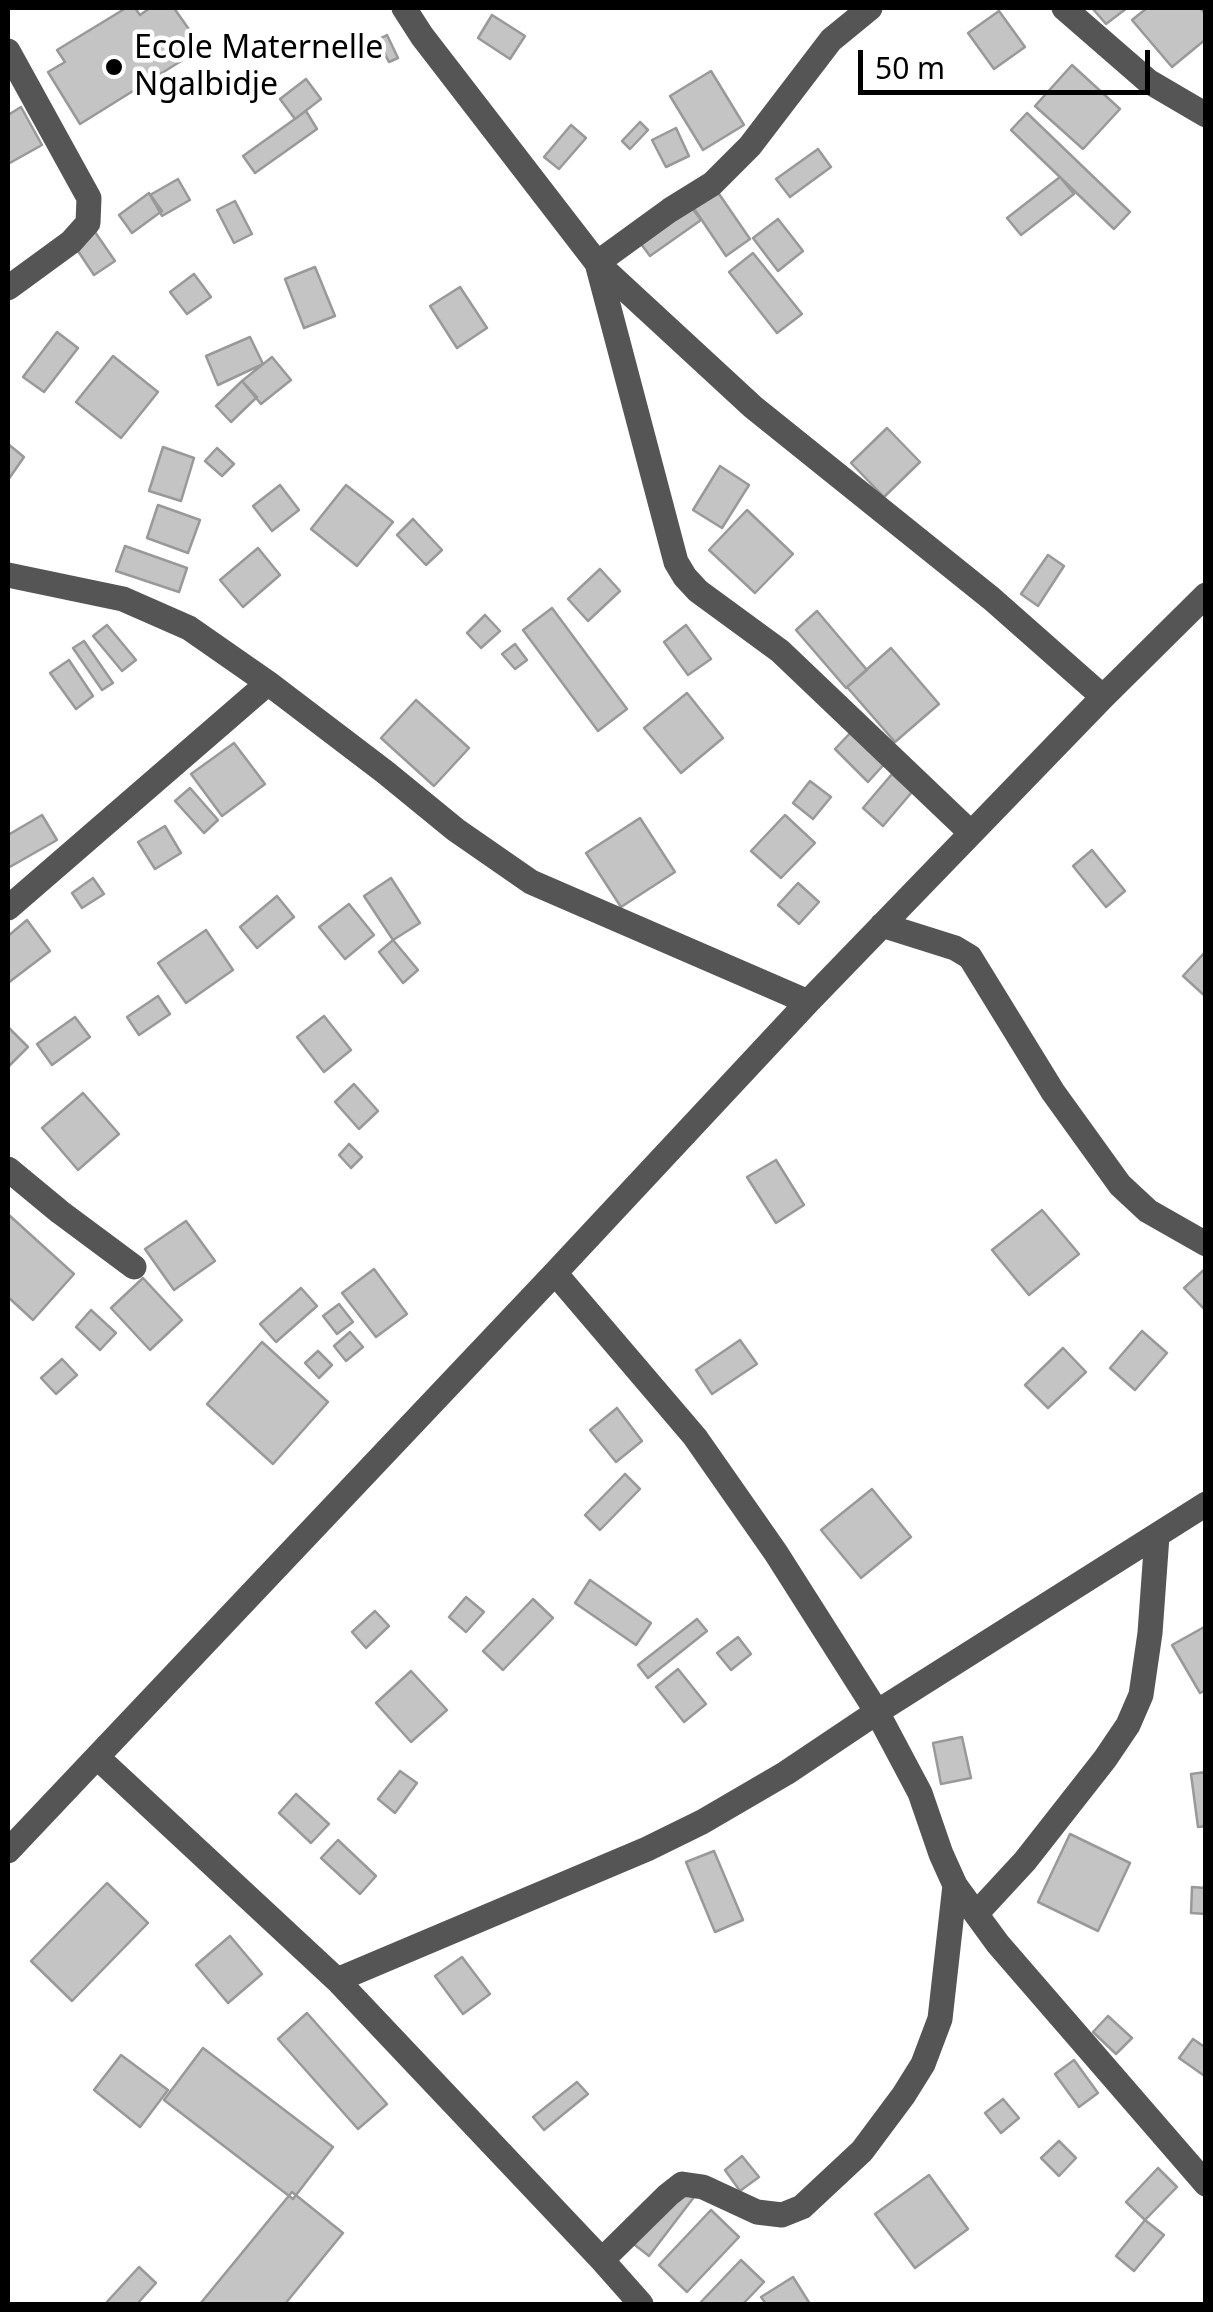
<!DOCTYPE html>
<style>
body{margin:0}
#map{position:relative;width:1213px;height:2312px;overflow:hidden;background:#fff;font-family:"Noto Sans",sans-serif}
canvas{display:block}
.frame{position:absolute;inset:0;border:10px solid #000;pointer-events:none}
.scale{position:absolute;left:858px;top:50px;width:292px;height:45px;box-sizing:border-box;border:5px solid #000;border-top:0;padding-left:12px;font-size:30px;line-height:35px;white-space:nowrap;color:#000;-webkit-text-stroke:8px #fff;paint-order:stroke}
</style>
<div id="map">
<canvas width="1213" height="2312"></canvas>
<div class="frame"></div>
<div class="scale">50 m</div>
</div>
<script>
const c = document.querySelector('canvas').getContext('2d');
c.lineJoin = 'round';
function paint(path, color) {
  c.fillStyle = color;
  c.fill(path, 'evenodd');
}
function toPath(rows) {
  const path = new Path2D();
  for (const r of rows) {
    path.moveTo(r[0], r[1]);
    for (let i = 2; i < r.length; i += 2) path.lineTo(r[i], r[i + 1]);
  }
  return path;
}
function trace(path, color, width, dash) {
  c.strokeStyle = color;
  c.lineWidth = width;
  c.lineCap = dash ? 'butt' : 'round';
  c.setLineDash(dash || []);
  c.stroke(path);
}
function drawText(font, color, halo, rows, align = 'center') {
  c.font = font + ' "Noto Sans",sans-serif';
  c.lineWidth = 9;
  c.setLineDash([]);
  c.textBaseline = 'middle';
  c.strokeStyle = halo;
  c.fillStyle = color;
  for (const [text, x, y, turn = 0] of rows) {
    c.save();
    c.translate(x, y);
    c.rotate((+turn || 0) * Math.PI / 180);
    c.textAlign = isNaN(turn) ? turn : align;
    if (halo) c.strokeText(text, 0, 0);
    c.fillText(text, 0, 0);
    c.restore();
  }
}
const building = toPath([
 [126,8,135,8,140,15,150,8,174,8,202,48,80,124,48,72,65,62,57,50,126,8],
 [1092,8,1127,8,1106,24,1092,8],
 [1147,8,1200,8,1206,14,1206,39,1172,67,1132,20,1147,8],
 [999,11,1025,47,994,69,968,33,999,11],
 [492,15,525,36,510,59,478,38,492,15],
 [387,35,398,58,389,62,377,40,387,35],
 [1072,65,1120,109,1083,149,1035,106,1072,65],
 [711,71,744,125,703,150,670,96,711,71],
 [306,79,321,99,295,119,280,99,306,79],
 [21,107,42,145,8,164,8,115,21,107],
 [306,111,317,129,255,173,243,156,306,111],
 [1027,113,1130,212,1114,229,1011,130,1027,113],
 [640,122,648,130,630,149,622,141,640,122],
 [571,125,586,138,559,169,544,157,571,125],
 [676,128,689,156,666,167,652,140,676,128],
 [818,149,831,167,790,197,776,179,818,149],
 [1060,177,1074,194,1021,235,1007,218,1060,177],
 [178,179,190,200,162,216,150,195,178,179],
 [717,191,750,239,726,256,693,207,717,191],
 [149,193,162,211,132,233,119,215,149,193],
 [235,201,252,234,234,243,217,210,235,201],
 [692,208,701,220,650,256,641,244,692,208],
 [778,219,803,251,778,271,753,238,778,219],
 [95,232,115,261,94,275,74,245,95,232],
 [753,253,802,314,777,333,729,272,753,253],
 [315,267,335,316,304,328,285,279,315,267],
 [194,274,211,297,187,314,170,292,194,274],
 [460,287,487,328,457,348,430,306,460,287],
 [57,332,78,348,44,392,23,377,57,332],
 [250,337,263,364,218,385,206,356,250,337],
 [113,356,158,392,121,438,76,402,113,356],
 [272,357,291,380,261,404,242,381,272,357],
 [242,381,257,397,231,422,216,406,242,381],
 [887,428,920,462,884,497,851,463,887,428],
 [8,444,24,457,8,480,8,444],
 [163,447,194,458,181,501,149,491,163,447],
 [217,448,234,464,222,476,205,461,217,448],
 [720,466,749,485,722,528,693,510,720,466],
 [280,485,299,510,272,531,253,506,280,485],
 [346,485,393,522,357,566,311,529,346,485],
 [158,505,200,520,188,553,147,538,158,505],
 [747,510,793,554,755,593,709,550,747,510],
 [413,519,442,550,426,565,397,535,413,519],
 [125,546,187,568,179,592,116,571,125,546],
 [258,548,280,575,243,607,220,580,258,548],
 [1048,555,1064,566,1038,606,1021,594,1048,555],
 [600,569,620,591,588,621,568,599,600,569],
 [552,608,627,709,598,731,523,630,552,608],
 [817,611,867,670,846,688,796,630,817,611],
 [485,615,500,631,481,648,467,633,485,615],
 [107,625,136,660,122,671,93,636,107,625],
 [686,625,711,659,688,675,664,642,686,625],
 [84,641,113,683,102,690,73,648,84,641],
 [515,644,527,660,515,669,502,654,515,644],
 [891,648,939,704,895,742,847,687,891,648],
 [69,660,93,696,76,709,50,673,69,660],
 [687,693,723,738,681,773,644,728,687,693],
 [416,700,469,748,434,786,381,738,416,700],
 [854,729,887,761,868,782,835,749,854,729],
 [234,743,265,784,222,816,191,774,234,743],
 [892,774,912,792,883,826,863,808,892,774],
 [810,781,831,797,813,819,793,803,810,781],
 [190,788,218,820,204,833,175,801,190,788],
 [42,815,57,840,8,868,8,835,42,815],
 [785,815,815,843,781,878,751,851,785,815],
 [640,818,675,872,621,907,586,853,640,818],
 [165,826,181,853,155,869,138,842,165,826],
 [1092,850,1125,891,1106,907,1073,866,1092,850],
 [93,878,104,894,82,908,72,893,93,878],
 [391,878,420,923,393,940,364,896,391,878],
 [798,883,819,902,799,924,778,905,798,883],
 [277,896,294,917,257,948,240,927,277,896],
 [349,904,374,935,345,959,319,927,349,904],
 [27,920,50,951,8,983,8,936,27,920],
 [206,930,233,970,186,1003,158,963,206,930],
 [393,940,418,970,403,983,379,952,393,940],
 [1206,951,1206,997,1183,976,1206,951],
 [158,996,170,1014,139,1035,127,1017,158,996],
 [324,1016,351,1050,324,1072,297,1037,324,1016],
 [75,1017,90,1037,52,1065,37,1044,75,1017],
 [8,1027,28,1047,8,1067,8,1027],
 [354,1084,378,1111,359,1129,335,1102,354,1084],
 [83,1093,119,1134,78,1170,42,1128,83,1093],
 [349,1144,362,1157,351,1168,339,1155,349,1144],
 [776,1160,804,1205,776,1223,747,1177,776,1160],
 [1042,1210,1079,1254,1029,1295,992,1250,1042,1210],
 [10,1216,74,1274,33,1320,8,1297,8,1218,10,1216],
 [186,1221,215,1261,174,1290,145,1249,186,1221],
 [1206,1268,1206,1311,1184,1288,1206,1268],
 [374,1269,407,1314,376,1337,342,1293,374,1269],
 [143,1278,182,1320,150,1350,111,1308,143,1278],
 [301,1288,317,1306,276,1342,260,1324,301,1288],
 [339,1304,353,1322,337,1334,323,1316,339,1304],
 [91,1310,116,1333,100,1350,76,1327,91,1310],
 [1142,1331,1167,1353,1135,1390,1110,1368,1142,1331],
 [350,1332,363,1347,346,1361,334,1346,350,1332],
 [740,1340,757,1364,712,1394,696,1370,740,1340],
 [262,1342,328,1402,273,1464,207,1404,262,1342],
 [1063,1348,1086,1372,1048,1408,1025,1385,1063,1348],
 [318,1351,332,1365,319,1378,305,1363,318,1351],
 [62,1359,77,1375,56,1394,41,1378,62,1359],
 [617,1408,642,1441,616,1462,590,1430,617,1408],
 [625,1474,640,1489,600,1530,585,1515,625,1474],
 [872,1489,911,1537,861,1578,821,1530,872,1489],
 [590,1580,651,1623,636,1645,575,1603,590,1580],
 [466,1597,484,1612,466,1632,449,1617,466,1597],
 [533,1599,553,1618,503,1670,483,1651,533,1599],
 [375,1611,389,1626,366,1648,352,1632,375,1611],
 [697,1619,707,1631,648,1678,638,1665,697,1619],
 [1206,1626,1206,1690,1200,1693,1172,1645,1206,1626],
 [738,1637,751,1654,731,1670,717,1653,738,1637],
 [678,1669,706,1704,684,1722,656,1687,678,1669],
 [411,1671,447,1710,411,1742,376,1703,411,1671],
 [962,1737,971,1778,941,1784,933,1743,962,1737],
 [400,1771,417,1783,395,1813,378,1799,400,1771],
 [1206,1772,1206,1826,1198,1827,1191,1774,1206,1772],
 [296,1794,329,1824,311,1843,279,1813,296,1794],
 [1070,1834,1130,1863,1098,1931,1038,1902,1070,1834],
 [338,1840,376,1876,360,1894,321,1858,338,1840],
 [714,1851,743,1920,715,1932,686,1862,714,1851],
 [107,1883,148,1923,72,2001,31,1961,107,1883],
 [1192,1887,1206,1888,1206,1914,1191,1913,1192,1887],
 [230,1936,262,1974,228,2003,196,1965,230,1936],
 [462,1957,490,1994,463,2014,435,1976,462,1957],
 [307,2013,387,2104,358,2129,278,2039,307,2013],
 [1108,2016,1132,2038,1116,2054,1093,2032,1108,2016],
 [1193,2039,1206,2048,1206,2077,1179,2058,1193,2039],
 [203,2048,333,2147,293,2199,164,2100,203,2048],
 [121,2055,168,2090,140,2127,94,2090,121,2055],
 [1074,2060,1098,2093,1079,2107,1055,2074,1074,2060],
 [577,2082,588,2094,544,2130,533,2117,577,2082],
 [1003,2099,1019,2118,1001,2133,985,2113,1003,2099],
 [1059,2141,1076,2158,1059,2176,1041,2158,1059,2141],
 [742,2156,759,2177,740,2191,725,2170,742,2156],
 [1158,2168,1177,2187,1145,2220,1126,2202,1158,2168],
 [929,2175,968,2229,915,2268,875,2214,929,2175],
 [675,2183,694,2197,649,2256,631,2242,675,2183],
 [292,2192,343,2233,285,2304,200,2304,292,2192],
 [711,2210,739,2237,687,2292,659,2265,711,2210],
 [1145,2220,1164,2235,1134,2271,1116,2256,1145,2220],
 [741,2260,764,2282,743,2304,702,2304,700,2303,741,2260],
 [139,2267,156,2283,137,2304,105,2304,139,2267],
 [793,2277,810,2304,766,2304,761,2297,793,2277]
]);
paint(building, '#c4c4c4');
trace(building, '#999', 2.5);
trace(toPath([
 [404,8,422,36,597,263,753,407,992,599,1103,697],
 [870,8,831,40,750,146,712,184,670,210,597,263,676,562,685,577,698,591,780,651,971,833],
 [1064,8,1148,81,1206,115],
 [8,51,89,198,88,223,71,242,8,288],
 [8,575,123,599,189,628,268,683,385,772,456,830,531,882,808,1002],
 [8,908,268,683],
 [882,925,955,948,970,957,1053,1092,1120,1185,1148,1211,1206,1244],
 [8,1169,60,1212,134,1267],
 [555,1273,695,1437,776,1553,877,1712,920,1793,941,1854,955,1885,976,1914,998,1944,1206,2184],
 [97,1757,337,1980,602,2260,641,2304],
 [8,1851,555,1273,808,1002,1103,697,1206,595],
 [976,1914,1025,1861,1105,1759,1128,1725,1141,1695,1150,1633,1157,1536],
 [337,1980,647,1849,702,1822,786,1773,877,1712,1206,1504],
 [602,2260,668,2195,682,2184,703,2187,757,2212,782,2215,802,2207,862,2151,903,2096,923,2064,940,2019,955,1885]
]), '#555', 25);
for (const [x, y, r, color] of [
 [114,67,10,"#000"]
]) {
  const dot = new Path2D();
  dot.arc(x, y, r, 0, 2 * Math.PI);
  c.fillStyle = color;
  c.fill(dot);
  trace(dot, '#fff', 4);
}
drawText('32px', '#000', '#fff', [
 ["Ecole Maternelle",134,49],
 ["Ngalbidje",134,86]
], 'left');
</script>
